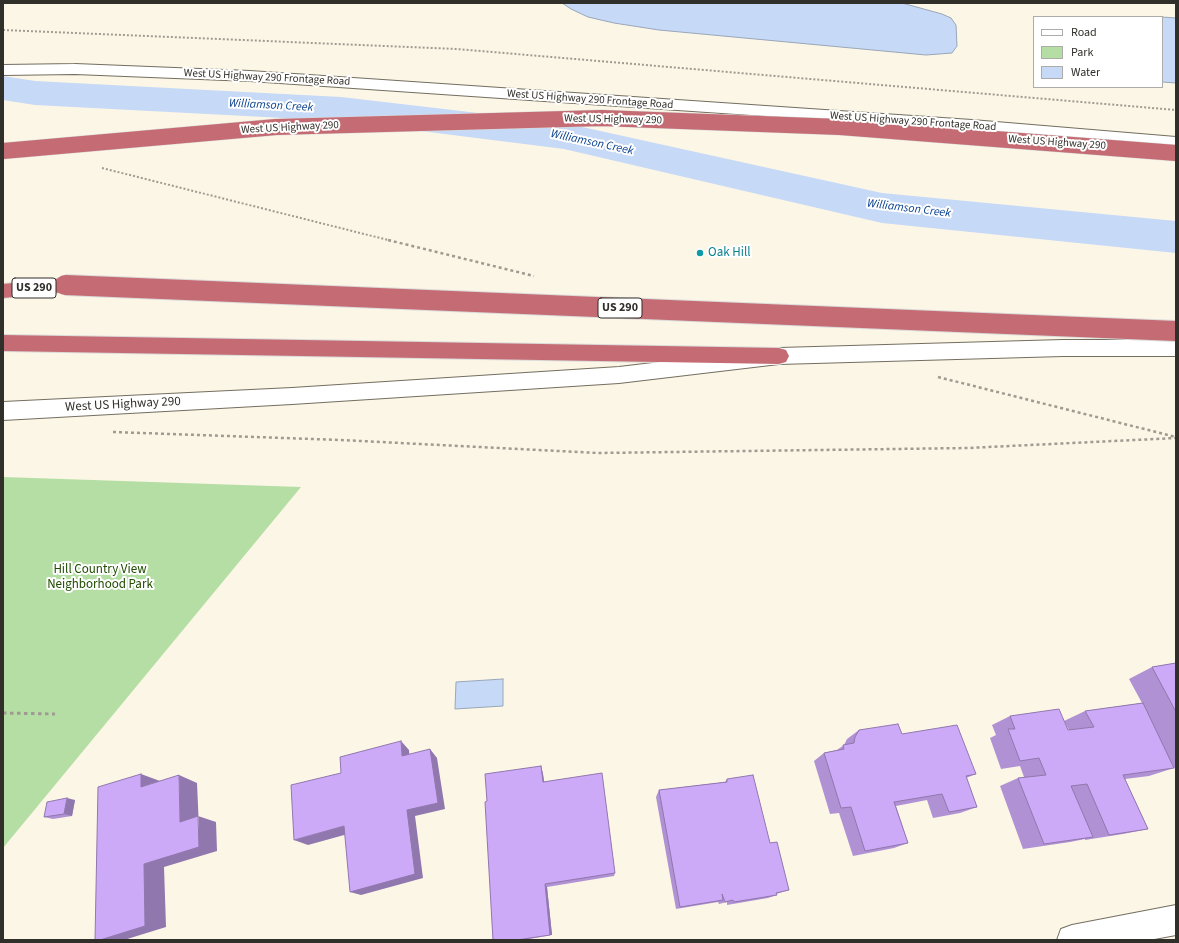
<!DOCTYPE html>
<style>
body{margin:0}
#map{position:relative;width:1179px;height:943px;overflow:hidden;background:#fcf6e7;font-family:"Source Sans 3",sans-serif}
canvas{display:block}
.frame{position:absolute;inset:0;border:4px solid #312f29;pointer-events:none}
.legend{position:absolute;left:1033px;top:16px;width:130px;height:72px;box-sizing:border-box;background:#fff;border:1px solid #adaca9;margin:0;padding:5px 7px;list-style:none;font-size:12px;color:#312f29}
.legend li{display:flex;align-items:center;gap:8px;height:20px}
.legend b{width:20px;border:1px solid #adaca9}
</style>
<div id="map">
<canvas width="1179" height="943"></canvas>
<div class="frame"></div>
<ul class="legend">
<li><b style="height:5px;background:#fff"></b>Road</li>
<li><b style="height:11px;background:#b5dea4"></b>Park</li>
<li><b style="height:11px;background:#c6d9f6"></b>Water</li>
</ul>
</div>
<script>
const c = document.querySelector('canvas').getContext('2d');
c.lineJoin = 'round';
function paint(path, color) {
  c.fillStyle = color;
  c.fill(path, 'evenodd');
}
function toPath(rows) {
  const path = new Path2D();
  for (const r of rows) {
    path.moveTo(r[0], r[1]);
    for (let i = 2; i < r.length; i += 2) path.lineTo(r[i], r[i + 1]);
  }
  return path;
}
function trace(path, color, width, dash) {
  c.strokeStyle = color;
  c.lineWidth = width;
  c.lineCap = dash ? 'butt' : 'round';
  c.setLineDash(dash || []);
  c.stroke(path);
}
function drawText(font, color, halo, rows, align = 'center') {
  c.font = font + ' "Source Sans 3",sans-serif';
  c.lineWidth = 4;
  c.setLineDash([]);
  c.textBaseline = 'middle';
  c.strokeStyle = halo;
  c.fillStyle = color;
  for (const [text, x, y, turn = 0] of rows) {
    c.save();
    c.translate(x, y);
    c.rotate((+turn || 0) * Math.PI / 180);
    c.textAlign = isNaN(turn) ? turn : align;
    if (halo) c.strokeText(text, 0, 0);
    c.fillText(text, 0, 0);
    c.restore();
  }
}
paint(toPath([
 [3,477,301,487,3,848]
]), '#b5dea4');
const water = toPath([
 [562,3,902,3,942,14,951,18,956,25,957,46,952,53,926,55,659,30,614,23,588,17,571,9,562,3],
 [1148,17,1162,17,1176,18,1176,83,1162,82,1162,17,1148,17],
 [503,679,503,706,455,709,456,682,503,679]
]);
paint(water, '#c6d9f6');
trace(water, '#99a6b8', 1);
paint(toPath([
 [3,76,35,81,341,97,564,123,882,193,1176,221,1176,253,882,223,564,149,341,121,35,105,3,100,3,76]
]), '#c6d9f6');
const street = toPath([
 [1176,905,1176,935,1149,940,1057,940,1061,929,1072,925,1176,905]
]);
const secondary = toPath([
 [75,64,250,71,972,120,1176,137,1176,147,972,130,250,81,75,74,3,75,3,65,75,64],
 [1063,340,1176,340,1176,356,1063,356,779,364,619,383,292,404,3,420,3,402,292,388,619,367,779,348,1063,340]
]);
const highway = toPath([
 [65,278,72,280,74,285,72,290,65,292,3,298,3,284,65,278],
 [3,335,779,348,786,350,789,356,786,362,779,364,3,351,3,335]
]);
trace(street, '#736e60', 2);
trace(secondary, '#736e60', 2);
trace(highway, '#dadad8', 2);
trace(toPath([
 [3,30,457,49,1176,110],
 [102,168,392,241]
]), '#9f9b90', 2, [2, 2]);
trace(toPath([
 [388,240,534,276],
 [938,377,1176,437],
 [113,432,341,440,598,453,968,448,1176,438]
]), '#9f9b90', 2.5, [3, 3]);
trace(toPath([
 [3,713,55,714]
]), '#9f9b90', 3, [3.5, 3.5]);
paint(street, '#fff');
paint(secondary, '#fff');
paint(highway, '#c56b73');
const highwayBridgeFar1 = toPath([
 [3,151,276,127,602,118,840,127,1176,153]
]);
const highwayBridge = toPath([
 [65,285,1176,331]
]);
trace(highwayBridgeFar1, '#dadad8', 17, []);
trace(highwayBridge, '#dadad8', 22, []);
trace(highwayBridgeFar1, '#c56b73', 16);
trace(highwayBridge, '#c56b73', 20);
paint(toPath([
 [1176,663,1176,771,1174,767,1174,768,1149,776,1125,779,1148,829,1123,834,1085,840,1085,839,1070,842,1023,849,1000,786,1018,778,1024,777,1020,766,1001,769,990,738,996,735,992,725,1010,716,1068,730,1069,730,1064,721,1085,711,1142,703,1129,679,1152,667],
 [859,730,902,734,976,774,966,778,977,807,960,813,933,818,927,800,896,806,908,843,894,848,853,856,839,813,830,814,814,761,824,753,837,750,844,745,847,739],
 [541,766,543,774,544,781,615,873,614,876,547,887,552,935,523,940,493,940,487,801],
 [727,779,770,843,789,890,776,894,777,895,768,898,727,905,727,902,719,904,718,902,676,909,656,797,659,790,725,782],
 [75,800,72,816,53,819,44,817]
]), '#b092d4');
paint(toPath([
 [401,741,409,750,410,764,402,756],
 [430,749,437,758,445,809,415,816,423,878,361,895,350,892,407,810],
 [541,766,543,774,545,789,543,782],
 [141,774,160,781,141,787],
 [179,775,197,783,199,828,180,822],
 [67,798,75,800,72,816,64,814],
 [198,816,216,822,217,851,164,867,166,927,124,940,100,940,144,864],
 [344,826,355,832,308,845,294,840],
 [545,884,547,887,552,935,550,935]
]), '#9077ad');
const building = toPath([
 [1176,663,1176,712,1152,667,1176,663],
 [1143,703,1174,768,1123,775,1148,829,1109,835,1087,784,1071,786,1093,837,1044,844,1018,778,1046,775,1039,758,1020,761,1008,729,1015,729,1010,716,1059,709,1068,730,1094,727,1085,711,1143,703],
 [898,724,902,734,957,725,976,774,966,776,977,807,949,812,942,794,894,802,908,843,865,851,851,807,841,808,824,753,844,749,843,745,854,743,855,737,859,730,898,724],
 [401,741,402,756,430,749,438,803,407,810,415,874,350,892,344,826,294,840,291,785,341,773,340,757,401,741],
 [541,766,543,782,602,773,615,873,545,884,550,935,517,940,493,940,485,802,487,801,485,774,541,766],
 [141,774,141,787,179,775,180,822,198,816,199,847,144,864,145,926,100,940,95,940,98,787,141,774],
 [753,775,770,843,777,842,789,890,776,893,777,895,734,902,733,900,725,902,722,894,723,900,680,907,659,790,727,782,727,779,753,775],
 [67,798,64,814,44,817,47,802,67,798]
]);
paint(building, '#cdaaf7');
trace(building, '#9077ad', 1);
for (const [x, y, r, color] of [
 [700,253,4,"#0f9aa8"]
]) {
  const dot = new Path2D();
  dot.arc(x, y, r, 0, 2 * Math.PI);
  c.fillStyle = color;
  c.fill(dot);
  trace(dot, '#fff', 1.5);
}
drawText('11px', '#312f29', '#fff', [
 ["West US Highway 290 Frontage Road",267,78,3],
 ["West US Highway 290 Frontage Road",590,100,4],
 ["West US Highway 290",613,120,1],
 ["West US Highway 290 Frontage Road",913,122,4],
 ["West US Highway 290",290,128,-3],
 ["West US Highway 290",1057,143,4]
]);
drawText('italic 12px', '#07408f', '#fff', [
 ["Williamson Creek",271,106,3],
 ["Williamson Creek",592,143,12],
 ["Williamson Creek",909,209,7]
]);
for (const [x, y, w] of [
 [34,288,44],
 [620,308,44]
]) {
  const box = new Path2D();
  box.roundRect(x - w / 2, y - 10, w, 20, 3);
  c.fillStyle = '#fff';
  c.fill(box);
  trace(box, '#312f29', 1);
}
drawText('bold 12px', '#312f29', null, [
 ["US 290",34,288],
 ["US 290",620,308]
]);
drawText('13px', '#0d838f', '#fff', [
 ["Oak Hill",708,253]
], 'left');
drawText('13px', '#312f29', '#fff', [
 ["West US Highway 290",123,405,-3]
]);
drawText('13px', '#1f4c00', '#fff', [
 ["Hill Country View",100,570],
 ["Neighborhood Park",100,585]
]);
</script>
